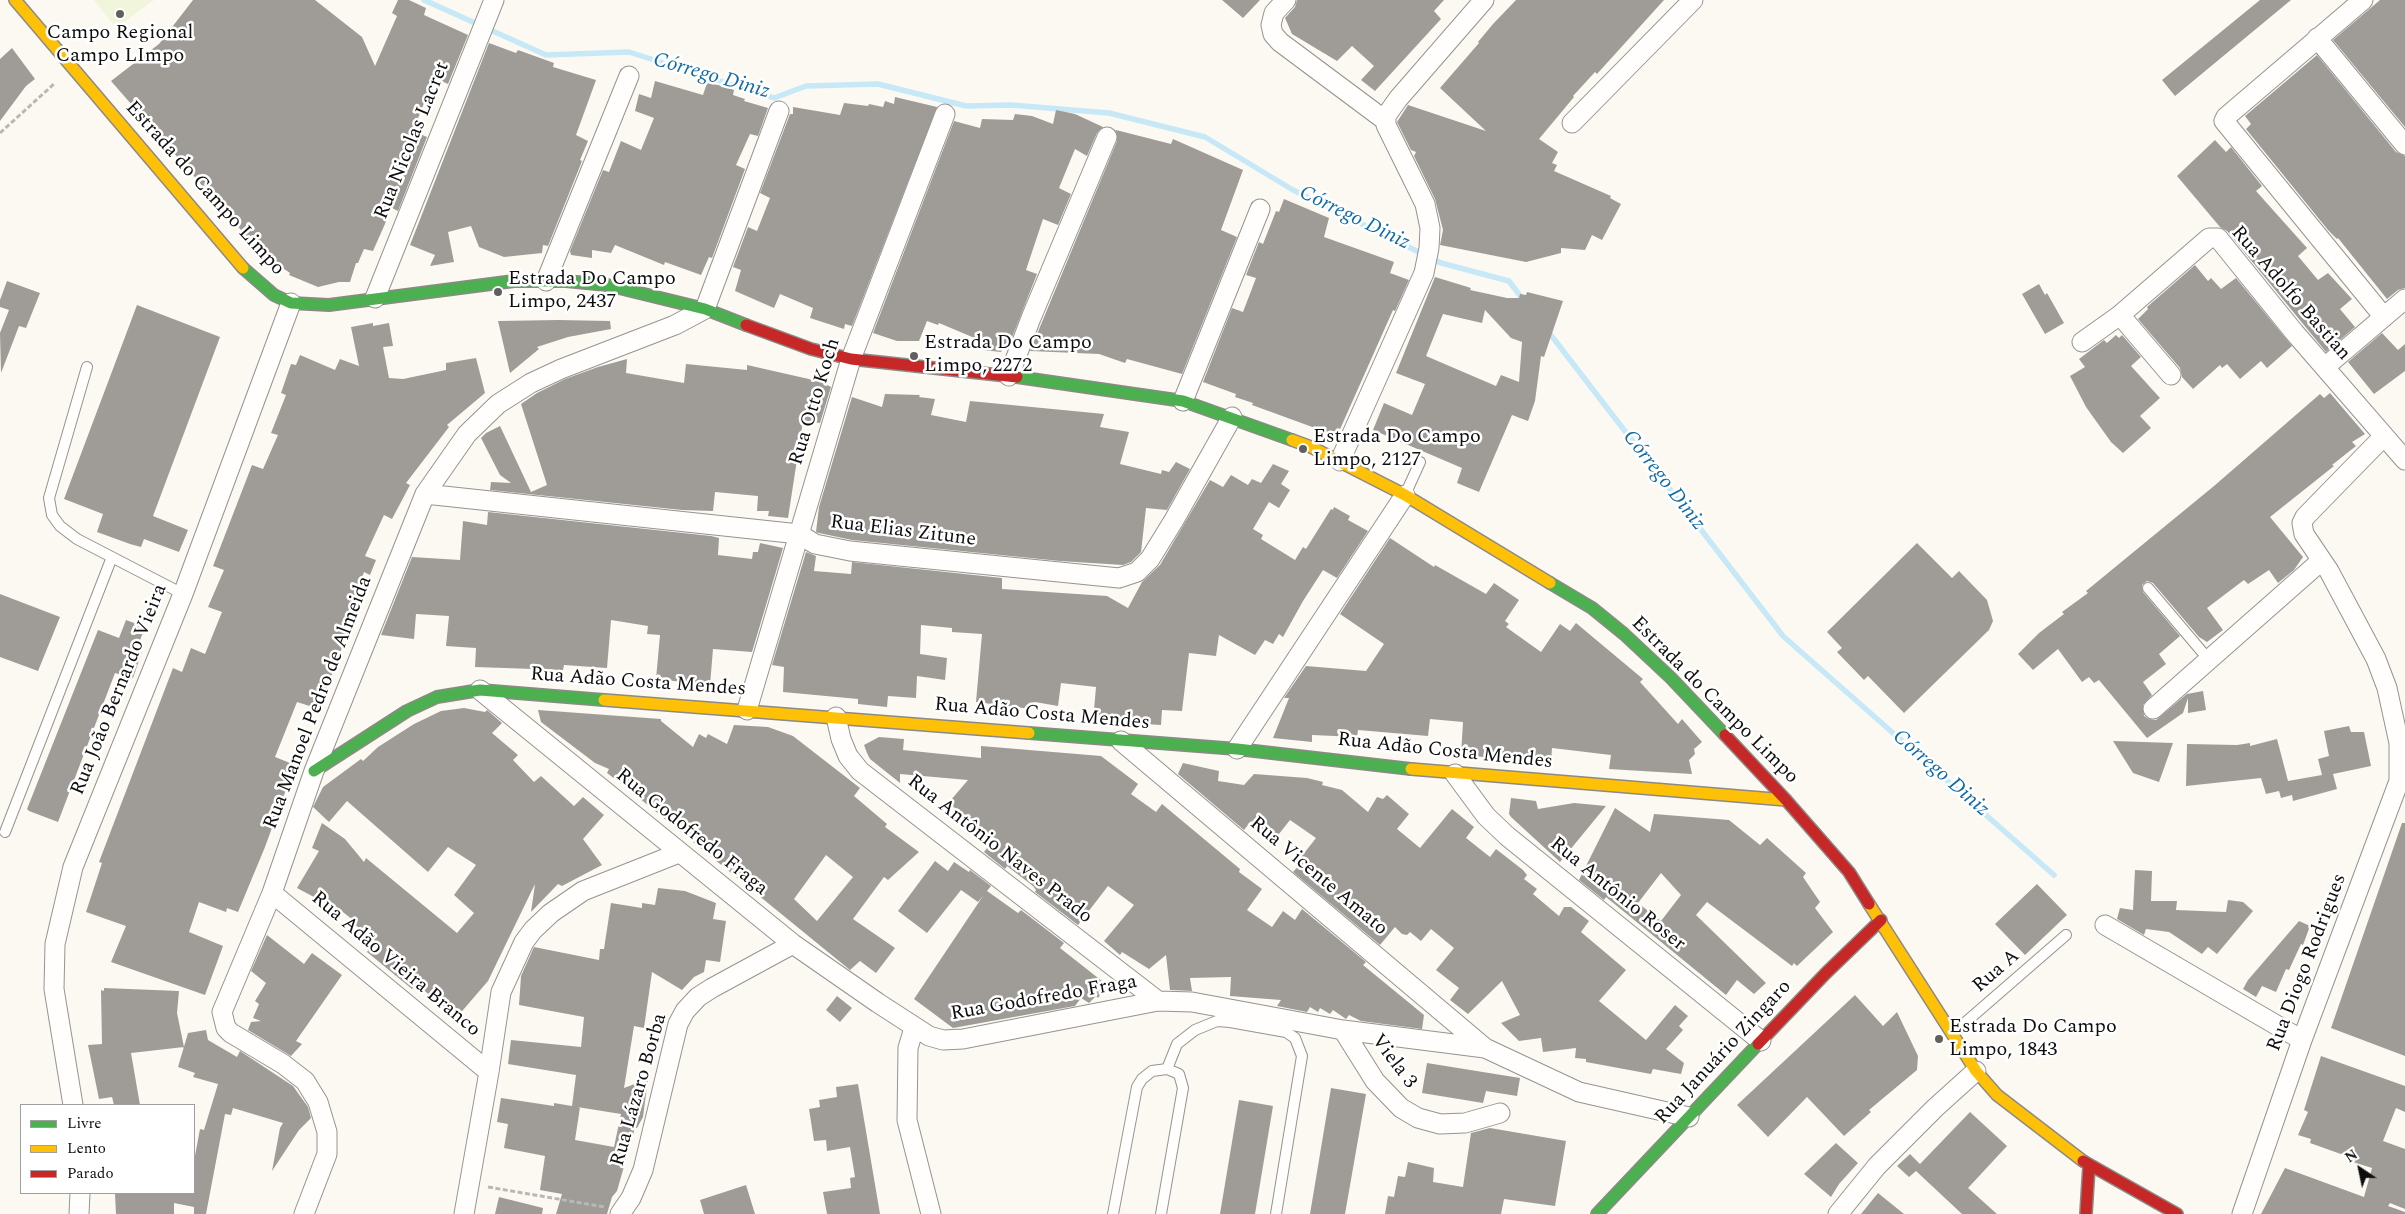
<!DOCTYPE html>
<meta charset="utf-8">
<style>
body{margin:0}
#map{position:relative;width:2405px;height:1214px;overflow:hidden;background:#fcf9f2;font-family:Spectral,serif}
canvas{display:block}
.legend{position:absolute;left:20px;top:1104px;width:175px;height:90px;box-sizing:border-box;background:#fff;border:1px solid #9f9f9f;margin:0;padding:6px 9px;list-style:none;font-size:15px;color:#0e0e0e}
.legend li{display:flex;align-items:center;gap:10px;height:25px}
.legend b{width:25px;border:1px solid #9f9f9f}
.north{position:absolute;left:2335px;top:1144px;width:50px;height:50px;-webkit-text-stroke:4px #fff;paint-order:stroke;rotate:326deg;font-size:14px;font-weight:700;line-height:20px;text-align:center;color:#0e0e0e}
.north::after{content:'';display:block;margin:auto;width:18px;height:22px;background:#0e0e0e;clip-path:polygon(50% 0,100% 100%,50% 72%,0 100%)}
</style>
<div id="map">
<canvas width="2405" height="1214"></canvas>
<ul class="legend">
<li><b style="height:6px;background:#4caf50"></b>Livre</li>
<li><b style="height:6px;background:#ffc107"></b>Lento</li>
<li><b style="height:6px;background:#c62828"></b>Parado</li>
</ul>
<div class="north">N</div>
</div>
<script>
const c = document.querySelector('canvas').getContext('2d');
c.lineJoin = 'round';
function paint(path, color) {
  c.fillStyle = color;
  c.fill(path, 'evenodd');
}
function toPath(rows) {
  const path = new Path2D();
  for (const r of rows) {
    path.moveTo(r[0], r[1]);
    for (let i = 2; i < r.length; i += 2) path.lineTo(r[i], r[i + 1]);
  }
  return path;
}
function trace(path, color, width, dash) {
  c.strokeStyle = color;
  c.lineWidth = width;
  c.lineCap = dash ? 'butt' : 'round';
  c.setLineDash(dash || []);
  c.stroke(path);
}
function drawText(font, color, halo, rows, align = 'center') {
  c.font = font + ' Spectral,serif';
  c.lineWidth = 5;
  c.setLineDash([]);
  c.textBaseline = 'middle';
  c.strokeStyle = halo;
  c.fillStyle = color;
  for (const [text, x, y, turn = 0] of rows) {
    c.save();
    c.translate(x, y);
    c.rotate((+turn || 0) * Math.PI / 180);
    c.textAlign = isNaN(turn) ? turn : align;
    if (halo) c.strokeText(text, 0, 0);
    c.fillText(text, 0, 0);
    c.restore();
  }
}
paint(toPath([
 [94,0,154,0,116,28]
]), '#f0f5db');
trace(toPath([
 [424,0,546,55,629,52,774,98,806,86,878,84,966,106,1011,105,1109,113,1205,137,1293,190,1441,263,1509,281,1524,301],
 [1547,330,1783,636,2054,875]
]), '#c7e8f7', 5.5);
paint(toPath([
 [193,0,315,0,362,37,375,66,397,16,392,13,398,0,409,0,426,8,424,15,468,35,448,84,437,79,429,99,426,98,413,131,427,137,398,211,392,208,373,251,364,249,358,263,356,263,350,282,339,282,318,287,289,275,290,273,261,253,111,81,159,44],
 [1222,0,1260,0,1243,18],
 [1297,0,1444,0,1434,11,1441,19,1375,91,1361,80,1374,66,1352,46,1337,61,1292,34,1285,18,1295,7],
 [1516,0,1664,0,1597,74,1595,72,1573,96,1574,97,1539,139,1558,152,1552,163,1557,165,1554,171,1611,196,1610,198,1621,204,1602,240,1592,235,1585,250,1561,248,1561,253,1526,262,1440,245,1443,230,1435,199,1414,156,1416,152,1411,150,1397,122,1408,105,1486,131,1440,88,1479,43,1478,42,1493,24],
 [2260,0,2291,0,2175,96,2162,80],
 [2380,0,2405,0,2405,127,2333,40],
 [489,43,516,53,518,50,554,63,553,67,596,80,576,135,588,141,580,160,582,161,548,246,543,245,542,253,504,257,479,247,471,226,448,232,454,262,430,266,435,255,410,245],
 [12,48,35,79,26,86,0,121,0,59],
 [2317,55,2396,152,2405,156,2405,288,2398,290,2387,299,2338,238,2337,239,2328,230,2246,129,2251,124,2245,116],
 [655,81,703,95,707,83,723,86,734,90,733,95,745,99,744,101,768,108,758,136,750,134,736,165,745,169,712,258,709,257,701,275,665,262,664,265,615,245,611,253,592,250,592,258,571,255,570,251,603,170,609,172,621,141,641,150,654,118,635,111,639,94,651,98],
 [895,97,937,107,852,326,845,324,844,329,810,318,813,308,780,294,774,308,735,291,741,270,733,267,748,227,757,231,770,198,760,193,790,114,793,114,793,107,840,115,844,103,868,106,869,104,883,107,885,101,894,104],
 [1056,110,1075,114,1103,127,1097,133,1087,156,1075,149,1059,188,1071,194,1058,225,1043,219,1026,270,1037,274,1007,350,1002,350,1001,352,973,349,977,339,939,323,938,325,927,321,919,341,897,341,873,333,954,121,980,128,982,119,1013,120,1015,114,1032,116,1053,124],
 [1116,130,1171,144,1173,139,1243,170,1221,230,1237,237,1182,374,1127,359,1125,363,1099,354,1030,351,1117,141],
 [2215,140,2226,152,2231,147,2262,186,2256,191,2307,248,2298,256,2318,280,2328,273,2352,299,2340,309,2355,327,2326,352,2227,231,2220,227,2177,176],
 [1284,199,1329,218,1324,237,1394,262,1390,273,1409,280,1395,311,1393,310,1337,436,1252,405,1253,403,1235,397,1236,394,1203,382,1232,308,1243,312,1256,278,1246,275,1259,242,1263,244,1276,211,1279,212],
 [2195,265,2208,281,2211,278,2221,289,2236,278,2292,346,2267,368,2261,361,2240,379,2227,364,2222,368,2220,365,2193,389,2182,377,2180,368,2138,319,2148,309,2147,307],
 [1435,277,1471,288,1470,290,1507,298,1519,298,1520,294,1526,295,1527,292,1563,301,1544,357,1541,356,1535,401,1528,421,1512,415,1479,492,1457,483,1462,468,1373,430,1384,403,1412,415,1425,384,1396,373],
 [1485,310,1511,338,1522,342,1519,382,1501,375,1496,386,1426,356,1443,314,1482,323],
 [7,281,40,293,26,328,19,326,1,373,0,333,9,310,0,307,0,300],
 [2039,284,2045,295,2047,293,2064,323,2045,334,2022,294],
 [137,305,220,337,153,516,188,530,179,552,144,539,141,547,130,544,97,532,103,514,64,499],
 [558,320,610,321,611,329,568,337,537,347,539,349,510,373,498,321],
 [373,323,373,326,389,323,393,346,383,347,389,378,403,379,446,370,446,363,476,358,485,393,447,425,449,427,406,483,410,485,392,519,384,515,365,556,376,560,370,575,364,572,354,600,359,602,319,709,297,702,275,757,295,765,265,847,238,912,227,908,226,912,199,902,189,932,223,946,205,995,111,962,126,926,86,912,102,863,99,862,173,668,182,672,191,648,205,654,222,612,208,607,224,570,213,566,252,465,263,469,278,435,271,433,286,395,281,393,291,364,296,365,300,355,335,370,340,359,359,366,351,327],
 [2382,333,2398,350,2405,344,2405,371,2374,394,2348,362],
 [2116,335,2119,338,2122,335,2141,357,2131,366,2160,398,2140,416,2151,428,2123,453,2111,442,2086,407,2070,376,2085,367,2079,359,2104,340,2107,343],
 [627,359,626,373,684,383,686,364,747,370,747,365,822,382,831,387,820,423,803,421,788,518,768,516,769,511,757,511,758,496,715,492,713,511,682,510,490,490,491,482,511,483,500,475,481,438,486,433,500,426,531,492,547,485,521,404,537,393,565,379,598,367],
 [2330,393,2365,434,2352,442,2356,446,2332,465,2334,466,2270,517,2303,557,2294,570,2278,583,2269,570,2248,584,2244,580,2207,608,2223,630,2207,642,2199,637,2153,583,2147,581,2142,585,2143,592,2180,636,2159,654,2166,664,2143,682,2152,695,2143,705,2144,716,2149,719,2156,720,2187,694,2203,691,2206,710,2188,713,2188,698,2183,713,2147,738,2099,680,2094,683,2089,677,2082,682,2058,649,2033,670,2018,654,2039,633,2064,614,2062,612,2088,593,2086,591,2214,486,2320,394,2324,398],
 [885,394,920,395,919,397,935,399,931,415,966,422,970,401,1104,414,1100,427,1129,432,1120,464,1161,474,1162,470,1169,472,1176,462,1190,469,1167,510,1146,508,1141,552,1131,562,1123,565,1060,561,852,540,819,533,816,532,819,507,852,397,882,407],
 [1273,464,1289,471,1281,484,1290,490,1279,508,1269,502,1253,529,1263,535,1261,539,1295,560,1303,547,1306,549,1331,509,1333,510,1334,507,1350,516,1348,520,1368,531,1337,578,1323,570,1303,601,1283,637,1279,634,1273,644,1265,640,1255,655,1219,635,1216,656,1189,653,1182,711,1162,710,1161,725,1093,721,1096,687,1061,683,1058,706,1035,702,1031,709,976,702,982,634,952,632,952,628,921,625,920,654,947,658,945,680,917,676,916,698,888,696,887,707,858,704,858,699,783,692,784,667,772,665,806,552,816,556,814,571,851,574,852,562,1002,578,1002,589,1107,596,1128,608,1142,582,1160,565,1210,480,1223,487,1231,475,1248,485,1252,479,1261,483],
 [488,512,711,536,719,538,718,555,752,559,753,552,758,552,760,543,783,548,752,652,713,649,710,685,656,679,660,635,647,634,648,626,611,620,607,668,564,665,563,670,475,667,476,648,446,646,449,616,416,614,414,639,381,635,412,557,460,560,463,521,487,525],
 [1390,538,1434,567,1435,565,1486,594,1494,583,1519,600,1505,621,1509,624,1506,627,1541,652,1560,624,1570,631,1576,623,1643,679,1640,682,1678,724,1682,719,1702,742,1694,749,1695,754,1689,760,1692,774,1609,769,1611,755,1552,748,1551,763,1461,755,1463,722,1430,719,1428,736,1358,730,1357,737,1312,735,1312,742,1273,738,1289,698,1284,698,1306,666,1366,671,1384,644,1340,614],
 [1917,543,1952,578,1959,571,1987,600,1993,621,1989,630,1904,713,1868,676,1864,680,1837,652,1842,648,1827,632],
 [0,594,60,617,38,671,0,657],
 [126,620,145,627,136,651,142,652,133,678,115,673,58,822,29,811,27,809,98,630,119,638],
 [464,708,485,712,487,710,502,723,492,733,518,755,513,760,534,782,541,776,574,806,583,797,604,815,583,839,602,865,562,886,558,884,531,912,535,884,488,981,457,1017,416,984,412,989,367,952,375,939,351,922,353,920,329,901,327,904,297,888,319,851,312,848,322,823,345,839,364,862,366,858,457,933,474,913,454,895,476,865,448,847,428,872,347,801,329,822,313,807,323,787,361,759,363,761,378,747,414,724,441,711],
 [538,710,661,719,661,721,693,747,699,734,706,738,708,734,727,744,734,725,768,727,793,736,860,788,854,796,887,824,885,827,919,852,888,880,884,877,853,919,895,948,876,973,860,961,850,970,633,793,634,781,628,789,607,773,609,769,595,763,541,722],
 [826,855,853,877,817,921,794,899],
 [2349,726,2351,732,2364,732,2371,766,2333,774,2337,789,2293,801,2292,795,2281,798,2279,791,2266,794,2261,778,2186,786,2187,744,2237,745,2250,743,2250,746,2277,739,2288,781,2322,775,2318,759,2329,756,2324,731],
 [879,737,904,739,903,750,981,758,981,746,1101,756,1138,784,1131,794,1156,812,1162,804,1240,869,1239,872,1262,889,1247,910,1272,927,1283,911,1295,920,1302,909,1366,962,1363,965,1424,1015,1422,1029,1361,1021,1349,1015,1346,1019,1333,1010,1330,1014,1320,1008,1318,1012,1310,1007,1307,1012,1277,1006,1281,1000,1230,996,1231,977,1190,978,1192,991,1170,990,1166,955,1149,969,1122,952,1120,955,1104,941,1134,905,1108,886,1078,925,1035,892,1036,890,1033,886,1007,866,1005,869,984,852,995,838,951,805,953,804,950,801,968,780,900,774,900,783,870,759,867,753,864,745],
 [2113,741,2173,743,2159,782,2133,773],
 [1183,763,1219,771,1218,781,1244,785,1254,774,1307,778,1323,782,1322,785,1342,790,1368,812,1377,797,1383,799,1387,795,1409,814,1397,829,1420,848,1452,809,1474,827,1466,838,1490,857,1496,849,1523,870,1527,875,1524,879,1537,889,1533,894,1559,916,1564,907,1571,907,1589,921,1581,932,1626,970,1599,1001,1646,1040,1675,1005,1688,1016,1679,1026,1683,1030,1666,1049,1684,1063,1681,1074,1653,1069,1651,1074,1586,1062,1586,1059,1575,1058,1576,1048,1543,1052,1541,1038,1519,1041,1501,1023,1520,1015,1502,981,1468,1014,1450,1000,1459,988,1436,970,1454,948,1431,929,1421,941,1410,932,1407,935,1402,934,1395,927,1380,945,1293,872,1301,863,1298,861,1316,838,1290,820,1275,839,1271,839,1251,821,1244,830,1178,774],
 [1511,798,1536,801,1538,809,1574,803,1606,806,1560,862,1511,817,1509,814],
 [1615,808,1650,832,1654,814,1729,820,1760,845,1767,838,1806,873,1803,877,1820,902,1815,908,1833,932,1797,966,1794,963,1792,966,1707,902,1696,915,1766,983,1754,994,1737,980,1726,995,1606,897,1604,900,1579,880],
 [1661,873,1681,895,1661,921,1638,903],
 [2402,823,2405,823,2405,1056,2331,1028],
 [935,861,948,871,954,862,969,872,970,870,991,886,987,891,1018,913,1021,910,1064,943,1060,948,1107,985,1098,998,1096,996,1089,1003,1081,998,1075,1006,953,1028,914,999,983,896,978,902,961,890,927,933,898,911],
 [2135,870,2152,871,2151,901,2177,901,2176,910,2226,912,2228,900,2243,902,2253,911,2217,954,2208,947,2202,954,2169,932,2146,929,2144,935,2117,919,2120,908,2133,910],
 [2037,884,2067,915,2025,955,1995,924],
 [658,888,685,891,716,903,713,919,726,921,720,962,706,960,704,972,694,977,682,990,652,972,644,1028,634,1026,624,1088,648,1079,643,1117,637,1128,635,1128,617,1191,612,1197,607,1214,556,1214,562,1194,540,1190,545,1156,504,1148,508,1124,497,1122,501,1098,554,1106,554,1103,572,1106,576,1075,508,1064,511,1040,581,1047,584,1017,519,1005,521,976,534,947,599,960,600,949,604,949,611,903,642,908,642,903,655,905],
 [577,1107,621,1114,614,1147,575,1140,580,1107],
 [2299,921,2310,926,2303,945,2301,944,2289,970,2286,969,2276,992,2262,986,2256,997,2243,989,2248,980],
 [267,935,304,964,312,953,342,975,296,1041,302,1044,291,1056,248,1030,251,1022,261,1021,253,1018,259,1004,255,1001,266,983,251,971],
 [104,988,179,991,177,1013,184,1047,131,1053,140,1105,114,1105,112,1097,99,1099,88,1045,102,1044,101,990,104,991],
 [1855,995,1883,1026,1897,1012,1918,1056,1917,1070,1869,1110,1871,1112,1844,1136,1807,1097,1768,1137,1737,1105],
 [837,996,852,1008,840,1022,826,1010],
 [206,1030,208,1040,237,1057,240,1051,293,1086,308,1107,311,1118,299,1130,272,1171,280,1128,283,1123,233,1108,231,1115,225,1114,206,1214,194,1214,194,1207,174,1203,174,1214,116,1214,115,1193,194,1193,194,1161,200,1129,204,1130,218,1084,193,1077,195,1073,178,1067,188,1033],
 [2321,1056,2405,1086,2405,1112,2396,1108,2383,1141,2405,1149,2405,1209,2390,1203,2388,1206,2405,1212,2405,1214,2261,1214,2285,1168,2364,1197,2372,1168,2350,1161,2352,1158,2310,1143,2311,1139,2298,1135,2308,1112,2304,1110],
 [1427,1063,1520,1078,1517,1096,1486,1091,1483,1103,1422,1093],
 [858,1084,880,1214,827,1214,823,1192,851,1188,850,1178,855,1177,850,1147,827,1151,826,1140,814,1141,809,1109,820,1107,819,1100,837,1097,836,1087],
 [1331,1088,1366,1094,1345,1214,1310,1214],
 [1239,1100,1273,1106,1255,1214,1220,1214],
 [1970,1112,2007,1146,1968,1188,1997,1214,1962,1214,1916,1171,1909,1177,1897,1166,1910,1154,1920,1164],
 [1490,1128,1566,1141,1555,1206,1504,1199,1501,1214,1385,1214,1388,1196,1394,1197,1398,1176,1405,1177,1408,1162,1434,1168,1433,1182,1463,1187,1471,1133],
 [1836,1143,1858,1163,1839,1184,1831,1197,1804,1174],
 [746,1185,755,1214,704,1214,700,1200],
 [1878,1193,1904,1214,1861,1214],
 [499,1197,543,1208,542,1214,495,1214]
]), '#9f9c98');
const lane = toPath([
 [87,367,49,498,52,515,60,526,77,539,183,594],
 [1405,495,1420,462],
 [2148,588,2209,660],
 [5,832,112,557],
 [1952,1034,2066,935],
 [1167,1069,1177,1044,1195,1030,1217,1021,1230,1022,1286,1032,1295,1038,1302,1056,1276,1214],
 [1113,1214,1137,1087,1142,1079,1152,1071,1167,1069,1179,1074,1183,1088,1161,1214]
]);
const street = toPath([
 [1286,0,1274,13,1271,25,1273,34,1280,42,1386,121],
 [2363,0,2226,117,2224,121,2384,317],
 [2317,38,2405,145],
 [1572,123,1693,0],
 [546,281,629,76],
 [375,298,494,0],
 [2120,315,2171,375],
 [2082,342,2120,315,2209,238,2218,238,2294,332,2405,460],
 [2325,367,2405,299],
 [1009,376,1031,318,1107,137],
 [1183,401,1260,209],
 [1340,461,1424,273,1429,248,1430,228,1425,204,1386,125,1386,116,1398,99,1484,0],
 [425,494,799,534,815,544,850,551,1119,578,1137,572,1150,559,1174,520,1232,417],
 [480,690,793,944,878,1003,929,1036,943,1040,963,1039,1158,1001,1192,1002,1343,1030,1485,1048,1579,1092,1689,1117],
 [2153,709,2321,561],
 [747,710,851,359,945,114],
 [836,717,841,739,848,756,860,771,1158,1001],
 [1121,741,1485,1048],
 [1237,749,1405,495],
 [1455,774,1486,816,1507,836,1761,1041],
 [272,893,489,1072],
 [2105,925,2302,1040],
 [914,1028,908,1048,907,1120,931,1214],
 [1343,1030,1375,1081,1401,1108,1418,1118,1440,1124,1465,1123,1500,1113],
 [73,1105,54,989,55,944,73,867,183,594,291,303],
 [79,1214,80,1193],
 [304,1214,327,1154,327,1132,318,1102,305,1081,283,1064,231,1033,226,1028,222,1012,272,893,314,771,425,494,467,434,498,404,531,383,561,369,675,325,705,309,779,111],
 [464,1214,489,1072,501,992,524,942,533,930,551,913,583,891,679,853],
 [620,1214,631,1198,643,1170,678,1024,685,1011,698,997,712,988,793,944],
 [1838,1214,1877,1166,1935,1108,1976,1071],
 [2242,1214,2302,1040,2399,781,2399,743,2387,688,2376,659,2329,571,2304,534,2302,523,2305,517,2384,436]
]);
const fast = toPath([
 [243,268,274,295,291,303,329,305,514,281,566,281,607,285,705,309,746,325],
 [1017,377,1183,401,1292,440],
 [1550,583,1592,608,1624,634,1671,678,1725,735],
 [1029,733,1237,749,1411,769],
 [314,771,407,711,437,697,480,690,604,700],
 [1597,1214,1758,1044]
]);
const slow = toPath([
 [15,0,243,268],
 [1292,440,1311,447,1405,495,1550,583],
 [604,700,1029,733],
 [1411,769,1786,800],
 [1869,904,1976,1071,1997,1095,2083,1161]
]);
const jam = toPath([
 [746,325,811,349,851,359,1017,377],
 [1725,735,1786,800,1849,872,1869,904],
 [1758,1044,1826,973,1881,920],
 [2083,1161,2177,1214],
 [2086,1214,2089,1166]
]);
trace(lane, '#959491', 12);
trace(street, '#959491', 21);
trace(fast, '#8c8a87', 14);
trace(slow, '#8c8a87', 14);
trace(jam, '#8c8a87', 14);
trace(toPath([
 [0,133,55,83],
 [488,1187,605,1207]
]), '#b8b8b6', 3, [5, 2.5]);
trace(lane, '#fffefd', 10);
trace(street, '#fffefd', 19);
trace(fast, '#4caf50', 11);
trace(slow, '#ffc107', 11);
trace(jam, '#c62828', 11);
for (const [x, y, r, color] of [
 [120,14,5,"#61605e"],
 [498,292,5,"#61605e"],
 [914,356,5,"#61605e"],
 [1303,449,5,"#61605e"],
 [1939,1039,5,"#61605e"]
]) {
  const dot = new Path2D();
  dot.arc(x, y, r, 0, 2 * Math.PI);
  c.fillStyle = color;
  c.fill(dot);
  trace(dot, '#fff', 2);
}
drawText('20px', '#0e0e0e', '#fff', [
 ["Campo Regional",120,34,"center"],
 ["Campo LImpo",120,57,"center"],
 ["Estrada Do Campo",508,280],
 ["Limpo, 2437",508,303],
 ["Estrada Do Campo",924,344],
 ["Limpo, 2272",924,367],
 ["Estrada Do Campo",1313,438],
 ["Limpo, 2127",1313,461],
 ["Estrada Do Campo",1949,1028],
 ["Limpo, 1843",1949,1051]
], 'left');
drawText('20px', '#0e0e0e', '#fff', [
 ["Rua Nicolas Lacret",413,141,-68],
 ["Estrada do Campo Limpo",204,189,48],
 ["Rua Adolfo Bastian",2290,294,49],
 ["Rua Otto Koch",816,402,-73],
 ["Rua Elias Zitune",903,532,7],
 ["Rua Adão Costa Mendes",638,683,4],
 ["Rua João Bernardo Vieira",120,690,-68],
 ["Estrada do Campo Limpo",1714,701,45],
 ["Rua Manoel Pedro de Almeida",319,703,-69],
 ["Rua Adão Costa Mendes",1042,715,5],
 ["Rua Adão Costa Mendes",1445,752,6],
 ["Rua Godofredo Fraga",691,833,39],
 ["Rua Antônio Naves Prado",999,850,38],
 ["Rua Vicente Amato",1318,877,40],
 ["Rua Antônio Roser",1617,895,39],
 ["Rua Diogo Rodrigues",2308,963,-69],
 ["Rua Adão Vieira Branco",395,965,40],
 ["Rua A",1997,972,-41],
 ["Rua Godofredo Fraga",1044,999,-10],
 ["Rua Januário Zingaro",1724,1053,-47],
 ["Viela 3",1393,1062,53],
 ["Rua Lázaro Borba",640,1090,-74]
]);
drawText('italic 21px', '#106ba7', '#fff', [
 ["Córrego Diniz",711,77,16],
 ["Córrego Diniz",1354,219,26],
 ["Córrego Diniz",1663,481,52],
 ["Córrego Diniz",1940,774,41]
]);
</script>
